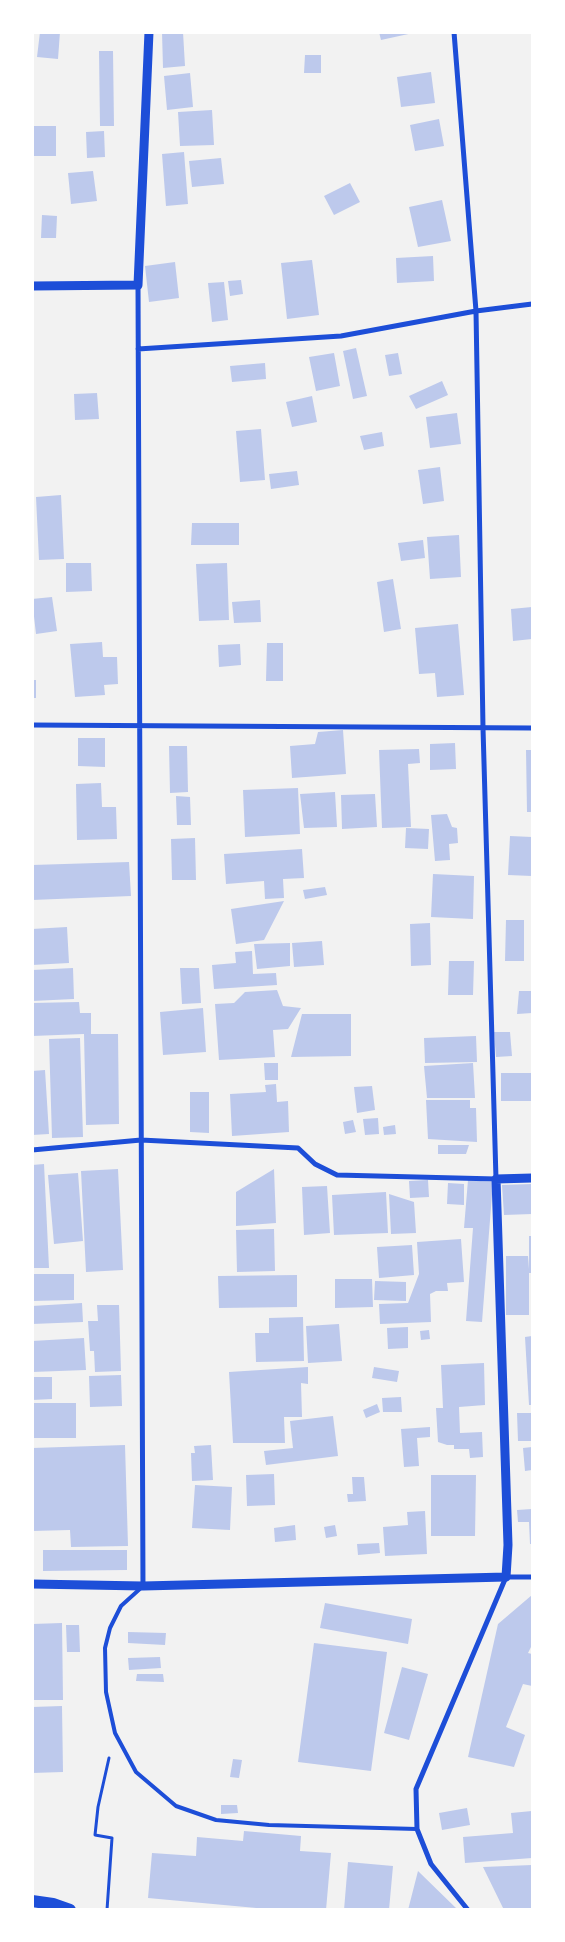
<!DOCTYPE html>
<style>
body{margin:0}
#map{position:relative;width:565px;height:1942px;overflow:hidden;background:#f2f2f2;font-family:"Varela Round",sans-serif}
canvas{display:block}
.frame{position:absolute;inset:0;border:34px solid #fff;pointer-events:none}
</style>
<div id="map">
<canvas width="565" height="1942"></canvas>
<div class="frame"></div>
</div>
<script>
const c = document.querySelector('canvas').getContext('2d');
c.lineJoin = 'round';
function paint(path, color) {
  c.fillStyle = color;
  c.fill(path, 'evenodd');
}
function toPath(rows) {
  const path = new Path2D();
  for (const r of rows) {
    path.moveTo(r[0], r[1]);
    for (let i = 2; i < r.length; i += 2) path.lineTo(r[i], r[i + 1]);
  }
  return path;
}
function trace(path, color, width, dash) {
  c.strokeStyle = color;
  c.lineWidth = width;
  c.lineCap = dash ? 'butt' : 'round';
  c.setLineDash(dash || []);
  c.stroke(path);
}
paint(toPath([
 [40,32,60,32,58,59,37,57],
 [162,32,183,32,185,66,163,68],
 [379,32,413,32,413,33,381,40],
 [99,51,113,51,114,126,100,126],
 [305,55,321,55,321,73,304,73],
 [431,72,435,103,401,107,397,77],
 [190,73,193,107,167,110,164,76],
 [212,110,214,145,180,146,178,112],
 [439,119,444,146,415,151,410,125],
 [32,126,56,126,56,156,32,156],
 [104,131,105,157,87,158,86,132],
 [184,152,188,204,166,206,162,154],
 [221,158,224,184,192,187,189,161],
 [93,171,97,201,71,204,68,173],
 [350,183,360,202,334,215,324,196],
 [442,200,451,241,418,247,409,207],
 [42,215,57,216,56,238,41,238],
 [433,256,434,281,397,283,396,258],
 [312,260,319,315,287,319,281,263],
 [175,262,179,298,149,302,145,266],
 [241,280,243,294,230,296,228,281],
 [224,282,228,320,212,322,208,283],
 [356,348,367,396,353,399,343,351],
 [334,353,340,386,316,391,309,357],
 [398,353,402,374,389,376,385,355],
 [265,363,266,379,232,382,230,366],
 [442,381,448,395,416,409,409,396],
 [97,393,99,419,75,420,74,394],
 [312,396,317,422,292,427,286,402],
 [457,413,461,444,430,448,426,417],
 [261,429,265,480,240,482,236,431],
 [382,432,384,446,364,450,360,436],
 [440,467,444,501,423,504,418,470],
 [297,471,299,485,271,489,269,474],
 [61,495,64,559,39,560,36,497],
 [192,523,239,523,239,545,191,545],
 [459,535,461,577,430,579,427,537],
 [423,540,425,558,401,561,398,543],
 [66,563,91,563,92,591,66,592],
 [227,563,229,620,199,621,196,564],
 [393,579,401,629,384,632,377,582],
 [52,597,57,631,36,634,32,599],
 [260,600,261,622,234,623,232,602],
 [532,607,532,639,513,641,511,609],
 [458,624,464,695,437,697,435,673,419,674,415,628],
 [102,642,103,657,117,657,118,684,104,685,105,695,75,697,70,644],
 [267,643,283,643,283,681,266,681],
 [240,644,241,665,219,667,218,645],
 [32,680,36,680,36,698,32,698],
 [343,730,346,774,292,778,290,746,315,744,318,732],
 [78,738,105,738,105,767,78,766],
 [455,743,456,769,430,770,430,744],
 [169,746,187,746,188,792,170,793],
 [419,749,420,763,408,764,411,827,382,828,379,750],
 [526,750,532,750,532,812,527,812],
 [101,783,102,807,116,807,117,839,77,840,76,784],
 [298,788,300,834,245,837,243,790],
 [335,792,337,827,304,828,300,794],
 [375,794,377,827,342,829,341,795],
 [176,796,190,797,191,825,177,825],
 [447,814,452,827,457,828,458,843,449,844,450,860,435,861,431,815],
 [406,828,429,829,428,849,405,848],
 [510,836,532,837,532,876,508,875],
 [195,838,196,880,172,880,171,839],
 [302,849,304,878,283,879,284,898,265,899,264,881,226,884,224,854],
 [129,862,131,896,32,900,32,865],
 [433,874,474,876,473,919,431,917],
 [325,887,327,895,305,899,303,890],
 [284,901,264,940,236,944,231,909],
 [506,920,524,920,524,961,505,961],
 [430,923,431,965,411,966,410,924],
 [67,927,69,963,32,965,32,929],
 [322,941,324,965,294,967,292,943],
 [290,943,290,966,257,969,254,944],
 [252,951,253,974,276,973,277,985,214,989,212,965,236,963,235,952],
 [449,961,474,961,473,995,448,995],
 [73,968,74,999,32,1001,32,970],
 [180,968,199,968,201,1003,182,1004],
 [277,990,283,1006,301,1008,288,1029,273,1030,275,1057,219,1060,215,1004,234,1003,245,992],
 [519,991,532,991,532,1013,517,1014],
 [79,1002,80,1013,91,1013,91,1034,118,1034,119,1124,86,1125,84,1034,32,1036,32,1003],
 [203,1008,206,1052,163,1055,160,1012],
 [302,1014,351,1014,351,1056,291,1057],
 [494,1032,510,1032,512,1056,496,1057],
 [476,1036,477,1062,425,1063,424,1038],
 [80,1038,83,1137,52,1138,49,1039],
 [264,1063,278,1063,278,1080,265,1080],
 [473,1063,475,1098,427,1098,424,1066],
 [45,1070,49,1134,32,1135,32,1071],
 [501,1073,532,1073,532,1101,501,1101],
 [276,1084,277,1102,288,1101,289,1132,232,1136,230,1094,266,1092,265,1085],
 [372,1086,375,1110,357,1113,354,1087],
 [190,1092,209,1092,209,1133,190,1132],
 [426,1100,470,1100,470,1108,476,1108,477,1142,428,1139],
 [378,1118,379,1134,365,1135,363,1119],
 [353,1120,356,1132,345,1134,343,1122],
 [395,1125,396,1134,384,1135,383,1127],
 [438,1145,469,1145,466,1154,438,1154],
 [44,1164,49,1268,32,1268,32,1165],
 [118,1169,123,1270,86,1272,81,1171],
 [274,1169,276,1223,236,1226,236,1192],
 [78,1173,83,1241,54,1244,48,1175],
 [428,1180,429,1197,410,1198,409,1181],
 [468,1180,493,1182,482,1322,466,1321,473,1228,464,1228],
 [448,1183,464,1184,464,1205,447,1204],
 [532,1184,532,1214,504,1215,502,1185],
 [327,1186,330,1233,304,1235,302,1187],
 [386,1192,388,1233,334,1235,332,1195],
 [389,1194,414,1202,416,1233,391,1234],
 [274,1229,275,1271,237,1272,236,1230],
 [529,1236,532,1236,532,1273,529,1273,529,1315,506,1315,506,1256,528,1256,529,1269],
 [461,1239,464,1282,447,1283,448,1291,436,1291,430,1294,431,1322,380,1324,379,1304,408,1303,419,1274,417,1242],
 [412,1245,414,1275,379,1278,377,1247],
 [32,1274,74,1274,74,1300,32,1301],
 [297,1275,297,1307,219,1308,218,1276],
 [335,1279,372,1279,373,1307,335,1308],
 [375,1281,406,1282,406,1301,374,1300],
 [82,1303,83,1322,32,1324,32,1306],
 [97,1305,119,1305,121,1371,95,1372,94,1351,90,1351,88,1321,98,1321],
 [303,1317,304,1361,256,1362,255,1333,269,1333,269,1318],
 [339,1324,342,1361,308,1363,306,1326],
 [408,1327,408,1348,388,1349,387,1328],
 [429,1330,430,1339,421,1340,420,1331],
 [532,1336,532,1405,529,1405,525,1337],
 [84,1338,86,1370,32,1372,32,1341],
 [484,1363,485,1405,459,1407,460,1433,482,1432,483,1457,470,1458,469,1449,454,1449,454,1445,447,1445,438,1442,436,1408,443,1408,441,1365],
 [308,1367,308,1384,301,1383,302,1417,284,1417,285,1443,233,1443,229,1372],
 [374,1367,399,1371,397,1382,372,1378],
 [121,1375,122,1406,90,1407,89,1376],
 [32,1377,52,1377,52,1399,32,1400],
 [401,1397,402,1412,383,1412,382,1398],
 [32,1403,76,1403,76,1438,32,1438],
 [377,1404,380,1412,366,1418,363,1410],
 [517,1413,532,1413,532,1441,518,1441],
 [333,1416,338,1456,266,1465,264,1451,293,1448,290,1421],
 [430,1427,430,1437,417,1438,419,1466,404,1467,401,1429],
 [125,1445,128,1546,71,1547,70,1530,32,1531,32,1448],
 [211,1445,213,1480,192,1481,191,1453,195,1453,194,1446],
 [532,1447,532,1470,525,1471,523,1448],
 [274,1474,275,1505,247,1506,246,1475],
 [431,1475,476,1475,475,1536,431,1536],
 [352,1477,364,1477,366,1501,348,1502,347,1494,353,1494],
 [195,1485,232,1487,230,1530,192,1528],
 [532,1509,532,1544,530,1544,529,1522,518,1522,517,1510],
 [425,1511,427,1554,385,1556,383,1527,408,1525,407,1512],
 [295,1525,296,1540,275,1542,274,1528],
 [335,1525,337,1536,326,1538,324,1527],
 [379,1543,380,1553,358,1555,357,1544],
 [43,1550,127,1550,127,1570,43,1571],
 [532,1595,532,1645,528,1653,532,1654,532,1686,523,1684,506,1727,525,1735,514,1767,468,1757,498,1624],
 [325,1603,412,1619,408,1644,320,1628],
 [62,1623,63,1700,32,1700,32,1624],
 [66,1625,79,1625,80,1652,67,1652],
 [128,1632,166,1633,165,1645,128,1643],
 [314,1643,387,1652,371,1771,298,1762],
 [160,1657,161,1668,129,1670,128,1658],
 [402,1667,428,1674,409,1740,384,1733],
 [137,1674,163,1674,164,1682,136,1681],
 [62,1706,63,1772,32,1773,32,1707],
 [233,1759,242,1760,239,1778,230,1777],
 [221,1805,237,1805,238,1813,221,1814],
 [467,1808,470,1825,442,1830,439,1813],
 [532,1811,532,1858,465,1863,463,1837,513,1833,511,1813],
 [244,1831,301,1836,300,1851,331,1853,326,1910,278,1910,148,1898,152,1853,196,1856,197,1837,243,1841],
 [348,1862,393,1866,389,1910,344,1910],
 [532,1865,532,1910,504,1910,483,1867],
 [418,1871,458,1910,408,1910]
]), '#bdc9ec');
trace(toPath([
 [107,1910,112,1838,95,1835,98,1807,109,1758]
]), '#1d4ed8', 3);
trace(toPath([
 [142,1587,121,1606,110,1628,105,1648,106,1692,115,1733,136,1772,176,1806,216,1820,269,1825,417,1829]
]), '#1d4ed8', 4);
trace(toPath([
 [138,285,143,1586],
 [138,349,341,336,476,311,532,304],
 [32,725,532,728],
 [32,1150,141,1140,298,1148,315,1164,337,1175,496,1179,483,728,476,311,454,32],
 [468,1910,431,1864,417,1829,416,1789,506,1577,532,1577]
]), '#1d4ed8', 5);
trace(toPath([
 [32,286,138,285,149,32],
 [32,1584,143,1586,506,1577,508,1545,496,1179,532,1178]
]), '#1d4ed8', 9);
trace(toPath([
 [32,1901,53,1904,70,1910]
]), '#1d4ed8', 12);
</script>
